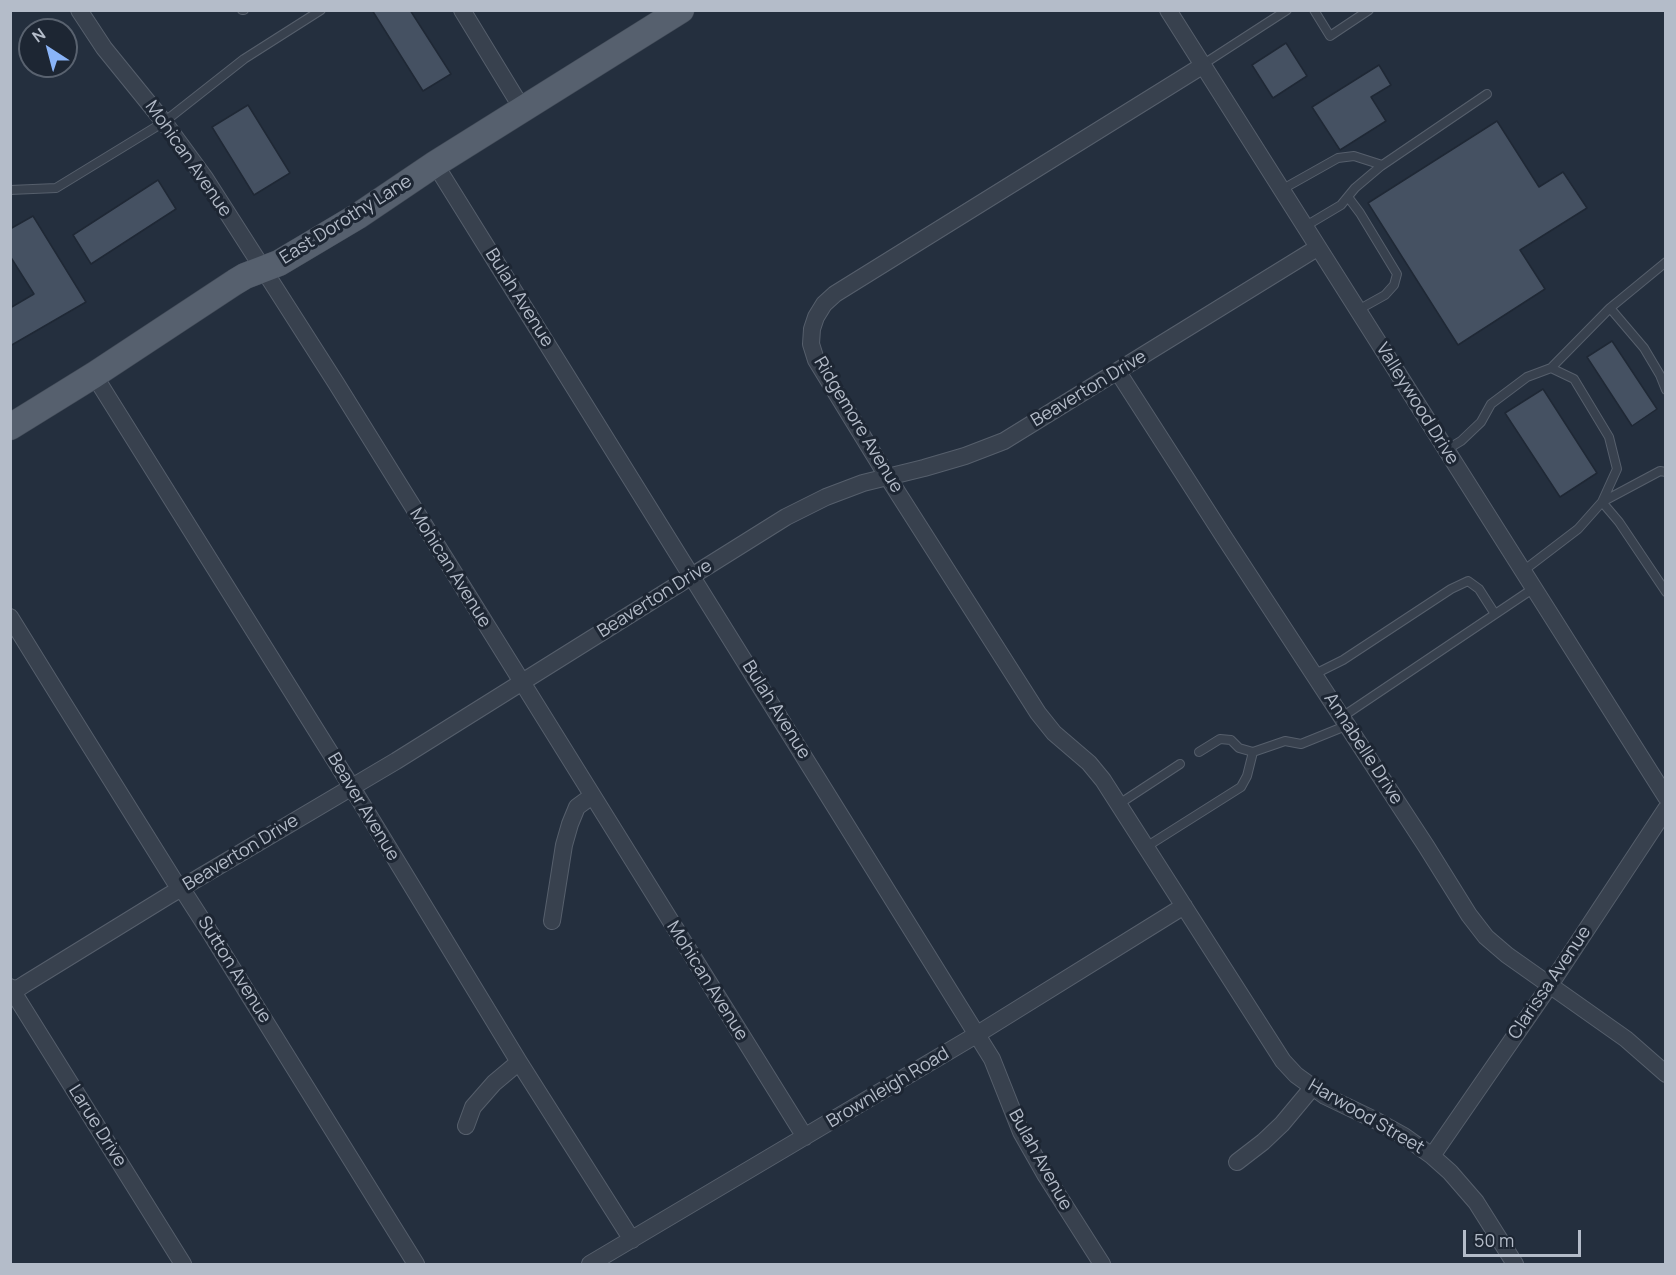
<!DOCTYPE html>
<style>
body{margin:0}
#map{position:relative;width:1676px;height:1275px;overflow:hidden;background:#242f3e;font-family:Manrope,sans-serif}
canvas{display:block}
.frame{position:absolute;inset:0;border:12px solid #b4bcc9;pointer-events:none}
.north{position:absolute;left:18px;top:18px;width:60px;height:60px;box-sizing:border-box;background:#1d2633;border:2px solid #59626f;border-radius:50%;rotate:324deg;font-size:16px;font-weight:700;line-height:24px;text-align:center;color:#b4bcc9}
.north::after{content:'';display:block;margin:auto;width:21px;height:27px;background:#8ab4f8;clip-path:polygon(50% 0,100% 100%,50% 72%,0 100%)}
.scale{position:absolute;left:1463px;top:1230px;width:118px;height:27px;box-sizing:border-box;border:3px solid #b4bcc9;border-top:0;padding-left:8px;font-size:18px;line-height:21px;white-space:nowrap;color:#b4bcc9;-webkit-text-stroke:4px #1d2633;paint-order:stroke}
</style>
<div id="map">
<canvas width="1676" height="1275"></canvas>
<div class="frame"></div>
<div class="north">N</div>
<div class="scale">50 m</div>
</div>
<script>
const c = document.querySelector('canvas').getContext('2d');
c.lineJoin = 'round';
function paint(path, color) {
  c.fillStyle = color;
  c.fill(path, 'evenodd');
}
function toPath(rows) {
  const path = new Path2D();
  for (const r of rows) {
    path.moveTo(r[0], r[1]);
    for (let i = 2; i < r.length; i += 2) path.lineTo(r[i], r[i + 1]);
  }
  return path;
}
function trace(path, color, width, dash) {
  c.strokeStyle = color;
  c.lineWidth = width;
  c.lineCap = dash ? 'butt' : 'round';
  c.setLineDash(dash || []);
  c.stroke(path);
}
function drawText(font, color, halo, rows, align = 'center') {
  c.font = font + ' Manrope,sans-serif';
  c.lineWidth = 6;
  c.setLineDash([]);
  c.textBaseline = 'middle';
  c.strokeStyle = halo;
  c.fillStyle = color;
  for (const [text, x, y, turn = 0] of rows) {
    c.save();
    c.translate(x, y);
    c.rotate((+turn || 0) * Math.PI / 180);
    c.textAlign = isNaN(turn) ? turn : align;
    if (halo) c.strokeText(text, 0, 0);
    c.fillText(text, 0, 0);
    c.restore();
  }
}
const building = toPath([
 [372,10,410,10,451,74,423,91,372,10],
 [1286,43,1307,76,1273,98,1252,65,1286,43],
 [1379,65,1391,85,1371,97,1386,121,1340,150,1312,107,1379,65],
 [248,105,290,173,254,195,212,127,248,105],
 [1497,121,1539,187,1563,172,1587,208,1520,250,1545,289,1458,345,1368,203,1497,121],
 [158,180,176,209,91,264,73,235,158,180],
 [33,216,86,302,10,346,10,308,34,294,10,256,10,229,33,216],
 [1612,341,1657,409,1632,426,1587,357,1612,341],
 [1543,389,1597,473,1560,497,1505,413,1543,389]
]);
paint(building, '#455162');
trace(building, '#1f2835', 1.5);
const service = toPath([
 [242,10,244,10],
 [1314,10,1330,36,1369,10],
 [1202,65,1287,10],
 [10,190,56,188,164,122,244,59,321,10],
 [1281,190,1338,158,1354,156,1382,165],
 [1348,197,1360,213,1397,274,1394,285,1385,295,1358,310],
 [1304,227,1341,205,1355,188,1381,166,1487,94],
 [1610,308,1644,348,1660,375,1666,390],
 [1551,368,1610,308,1666,262],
 [1446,450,1461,441,1481,422,1491,404,1527,377,1551,368,1574,379,1609,437,1617,469,1602,502,1578,529,1523,571],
 [1666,472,1660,471,1602,502,1619,522,1666,592],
 [1315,674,1343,660,1451,589,1468,581,1479,589,1495,614],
 [1342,717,1534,588],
 [1199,752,1220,739,1231,740,1239,748,1253,752,1285,741,1301,744,1348,725],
 [1119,804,1180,764],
 [1146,847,1241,787,1247,776,1253,752]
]);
const minor = toPath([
 [79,10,104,48,164,122,205,178,336,383,805,1137],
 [462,10,523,110],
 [1168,10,1666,797],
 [1202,66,835,294,824,304,816,317,812,329,811,344,816,360,887,476,1038,713,1054,733,1089,763,1103,780,1283,1061,1296,1075,1325,1096,1377,1121,1404,1136,1432,1156,1450,1172,1476,1202,1515,1264],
 [435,164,992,1059,1021,1132,1046,1176,1102,1264],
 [1118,372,1224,537,1426,846,1469,915,1486,937,1507,955,1626,1039,1666,1074],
 [94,375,351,786,519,1062,632,1240],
 [10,617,62,701,180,890,184,892,211,934,416,1264],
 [552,921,564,845,570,824,577,807,592,796],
 [10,987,183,1264],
 [10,989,19,988,25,984,168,896,396,761,786,517,826,497,863,483,924,468,965,456,1004,441,1317,248],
 [466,1126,473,1107,494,1083,519,1062],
 [1432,1156,1550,985,1666,809],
 [1237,1162,1263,1142,1282,1124,1312,1088],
 [590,1264,976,1035,1184,906]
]);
const primary = toPath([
 [10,427,94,375,235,282,245,276,279,263,358,216,435,164,681,10]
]);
trace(service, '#565f6c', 10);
trace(minor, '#565f6c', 18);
trace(primary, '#414a57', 27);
trace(service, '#38414e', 8);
trace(minor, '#38414e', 16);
trace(primary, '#56606e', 26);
drawText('18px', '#b4bcc9', '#1d2633', [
 ["Mohican Avenue",188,159,55],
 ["East Dorothy Lane",346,220,-32],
 ["Bulah Avenue",519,298,58],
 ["Beaverton Drive",1089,389,-31],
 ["Valleywood Drive",1417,404,58],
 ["Ridgemore Avenue",858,425,59],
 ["Mohican Avenue",450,568,58],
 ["Beaverton Drive",655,599,-32],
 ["Bulah Avenue",776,710,58],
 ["Annabelle Drive",1363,749,57],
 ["Beaver Avenue",363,807,59],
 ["Beaverton Drive",241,853,-31],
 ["Sutton Avenue",234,970,58],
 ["Mohican Avenue",707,981,58],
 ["Clarissa Avenue",1550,983,-56],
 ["Brownleigh Road",888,1088,-31],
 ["Harwood Street",1366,1117,30],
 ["Larue Drive",97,1126,58],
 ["Bulah Avenue",1040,1160,61]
]);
</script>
